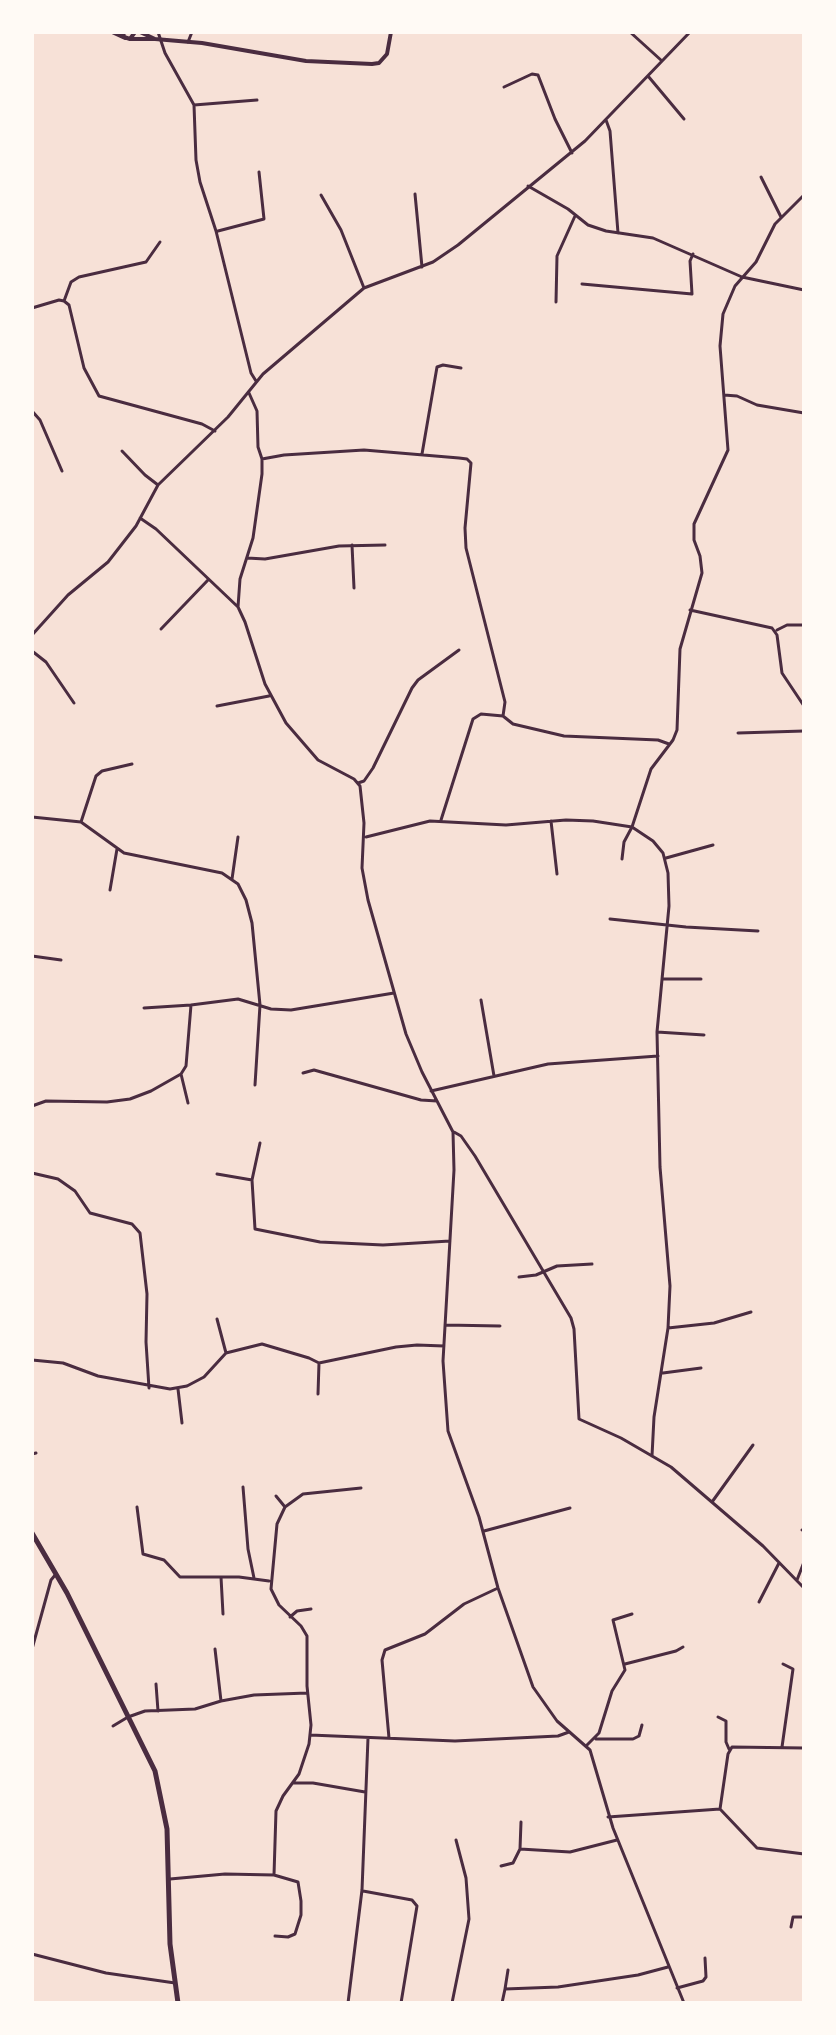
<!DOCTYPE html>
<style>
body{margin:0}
#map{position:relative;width:836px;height:2035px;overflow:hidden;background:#f7e1d7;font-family:Inter,sans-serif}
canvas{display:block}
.frame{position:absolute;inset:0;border:34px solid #fffaf5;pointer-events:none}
</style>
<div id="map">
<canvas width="836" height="2035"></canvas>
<div class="frame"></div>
</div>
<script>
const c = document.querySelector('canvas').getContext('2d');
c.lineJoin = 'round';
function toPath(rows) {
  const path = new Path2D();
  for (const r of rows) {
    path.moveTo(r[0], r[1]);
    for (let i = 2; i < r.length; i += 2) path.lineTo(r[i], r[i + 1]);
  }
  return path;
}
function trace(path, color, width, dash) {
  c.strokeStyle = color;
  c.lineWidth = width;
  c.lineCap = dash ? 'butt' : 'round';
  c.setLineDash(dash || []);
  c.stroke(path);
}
trace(toPath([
 [158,32,165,53,194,105,196,160,200,182,216,231,251,373,256,381],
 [630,32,662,61],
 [188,42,192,32],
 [648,76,684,119],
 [504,87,532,74,538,75,555,119,572,153],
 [194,105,257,100],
 [606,120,610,131,618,233],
 [761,177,781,217],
 [528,186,568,209,588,225,606,231,653,238,742,277,804,290],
 [415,194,422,267],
 [321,195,341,230,364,288],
 [218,231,264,219,259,172],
 [582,284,692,294,690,261,693,254],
 [64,301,71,282,79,277,146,262,160,242],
 [556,302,557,256,575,216],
 [32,308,59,300,64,301,69,305,84,368,99,396,202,424,215,431],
 [724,395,737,396,757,405,804,413],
 [32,411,40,420,62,471],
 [122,451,145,475,158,485],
 [422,454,437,367,443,365,461,368],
 [262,459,284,455,364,450,459,458,467,459,471,463,465,528,466,548,505,702,503,716,481,714,473,719,441,820],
 [140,518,156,529,238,607,245,622,265,684,286,723,318,760,354,779,360,786,364,823,362,868,368,900,406,1034,422,1072,453,1132,454,1170,443,1361,448,1431,479,1517,498,1588,533,1687,557,1721,590,1750,613,1828,684,2003],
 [352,545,354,588],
 [247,558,265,559,339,546,385,545],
 [238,607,240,579,253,538,262,474,262,459,258,447,257,411,249,393],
 [690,610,772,628,777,635,782,673,804,706],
 [161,629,208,580],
 [777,630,787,625,804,625],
 [32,635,68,595,108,562,136,526,158,485,228,417,263,374,364,288,433,262,458,245,585,141,690,32],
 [32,651,46,662,74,703],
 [217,706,269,696],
 [503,716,513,724,564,736,658,740,669,744],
 [738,733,804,731],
 [358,783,364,781,373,768,412,688,418,680,459,650],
 [32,817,81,822,124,853,222,873,238,884,246,900,252,923,260,1005,255,1085],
 [551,821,557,874],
 [81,822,96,776,102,771,132,764],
 [366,837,430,821,506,825,566,820,593,821,632,827,653,841,663,853,668,873,669,906,657,1032,660,1167,670,1286,668,1328,654,1417,652,1456],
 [666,858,713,845],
 [622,859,624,842,632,827,651,769,673,740,677,730,680,649,702,573,700,556,694,540,694,524,728,450,720,346,723,314,735,286,756,262,775,224,804,195],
 [232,879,238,837],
 [110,890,117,849],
 [610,919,686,927,758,931],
 [32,956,61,960],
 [663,979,701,979],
 [481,1000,494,1076],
 [144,1008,191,1005],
 [657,1032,704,1035],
 [303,1073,314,1070,421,1100,437,1101],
 [181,1074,188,1103],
 [431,1091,548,1064,658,1056],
 [32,1106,46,1101,107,1102,130,1099,151,1091,181,1074,186,1066,191,1005,238,999,271,1009,291,1010,394,993],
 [454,1132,461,1136,475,1156,571,1318,574,1329,579,1419,621,1438,671,1467,763,1546,804,1588],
 [260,1143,252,1180,255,1229,320,1242,383,1245,450,1241],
 [32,1173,58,1179,75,1191,90,1213,132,1224,140,1233,147,1294,146,1342,149,1388],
 [217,1174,252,1180],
 [519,1277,536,1275,557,1266,592,1264],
 [217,1319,226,1353],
 [445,1325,500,1326],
 [668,1328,714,1323,751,1312],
 [32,1360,63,1363,98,1376,170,1389,187,1386,204,1377,226,1353,262,1344,309,1358,319,1363,396,1347,417,1345,444,1346],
 [663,1373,701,1368],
 [178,1389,182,1423],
 [318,1394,319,1363],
 [32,1454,36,1453],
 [243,1487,248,1549,254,1578],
 [276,1496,285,1507],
 [712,1502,753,1445],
 [137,1507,143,1554,164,1560,180,1577,239,1577,269,1581],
 [802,1530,804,1531],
 [484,1531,570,1508],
 [221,1577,223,1614],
 [797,1580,804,1562],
 [759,1602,779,1563],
 [290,1617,297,1611,311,1609],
 [32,1649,51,1580,56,1574],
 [215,1649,221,1701],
 [625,1664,676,1651,683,1647],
 [156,1684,158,1711],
 [718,1717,726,1721,726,1742,729,1749],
 [113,1726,128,1717,145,1711,195,1709,221,1701,254,1695,307,1693],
 [310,1735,455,1741,558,1736,569,1732],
 [389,1738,382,1660,385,1650,425,1634,464,1604,498,1588],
 [596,1739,633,1739,639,1736,642,1725],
 [587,1745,599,1733,612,1691,625,1670,613,1620,632,1614],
 [782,1747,793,1669,783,1664],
 [294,1783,313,1783,365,1792],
 [720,1809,728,1754,732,1747,804,1748],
 [608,1817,720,1809,757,1848,804,1854],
 [520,1849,521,1822],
 [501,1866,513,1863,520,1849,570,1852,617,1840],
 [274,1875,298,1882,301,1901,301,1915,295,1934,288,1937,275,1936],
 [170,1879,225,1874,274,1875,276,1811,283,1796,299,1774,309,1744,311,1725,307,1686,307,1636,301,1626,279,1605,271,1589,277,1524,285,1507,303,1494,361,1488],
 [363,1891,412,1900,417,1906,401,2003],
 [791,1927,793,1917,804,1917],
 [32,1954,106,1973,175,1983],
 [677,1988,703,1981,706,1977,705,1958],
 [505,1989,508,1970],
 [348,2003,362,1890,368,1738],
 [452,2003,469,1919,466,1878,456,1840],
 [502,2003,505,1989,558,1987,638,1975,668,1967]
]), '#4a2c40', 3);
trace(toPath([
 [112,32,125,38],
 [123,32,124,37,130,39,135,32],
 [130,39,155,39,140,32],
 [155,39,202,43,306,61,372,64,379,63,387,54,391,32]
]), '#4a2c40', 4);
trace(toPath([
 [32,1533,67,1593,155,1771,167,1829,170,1944,178,2003]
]), '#4a2c40', 5);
</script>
